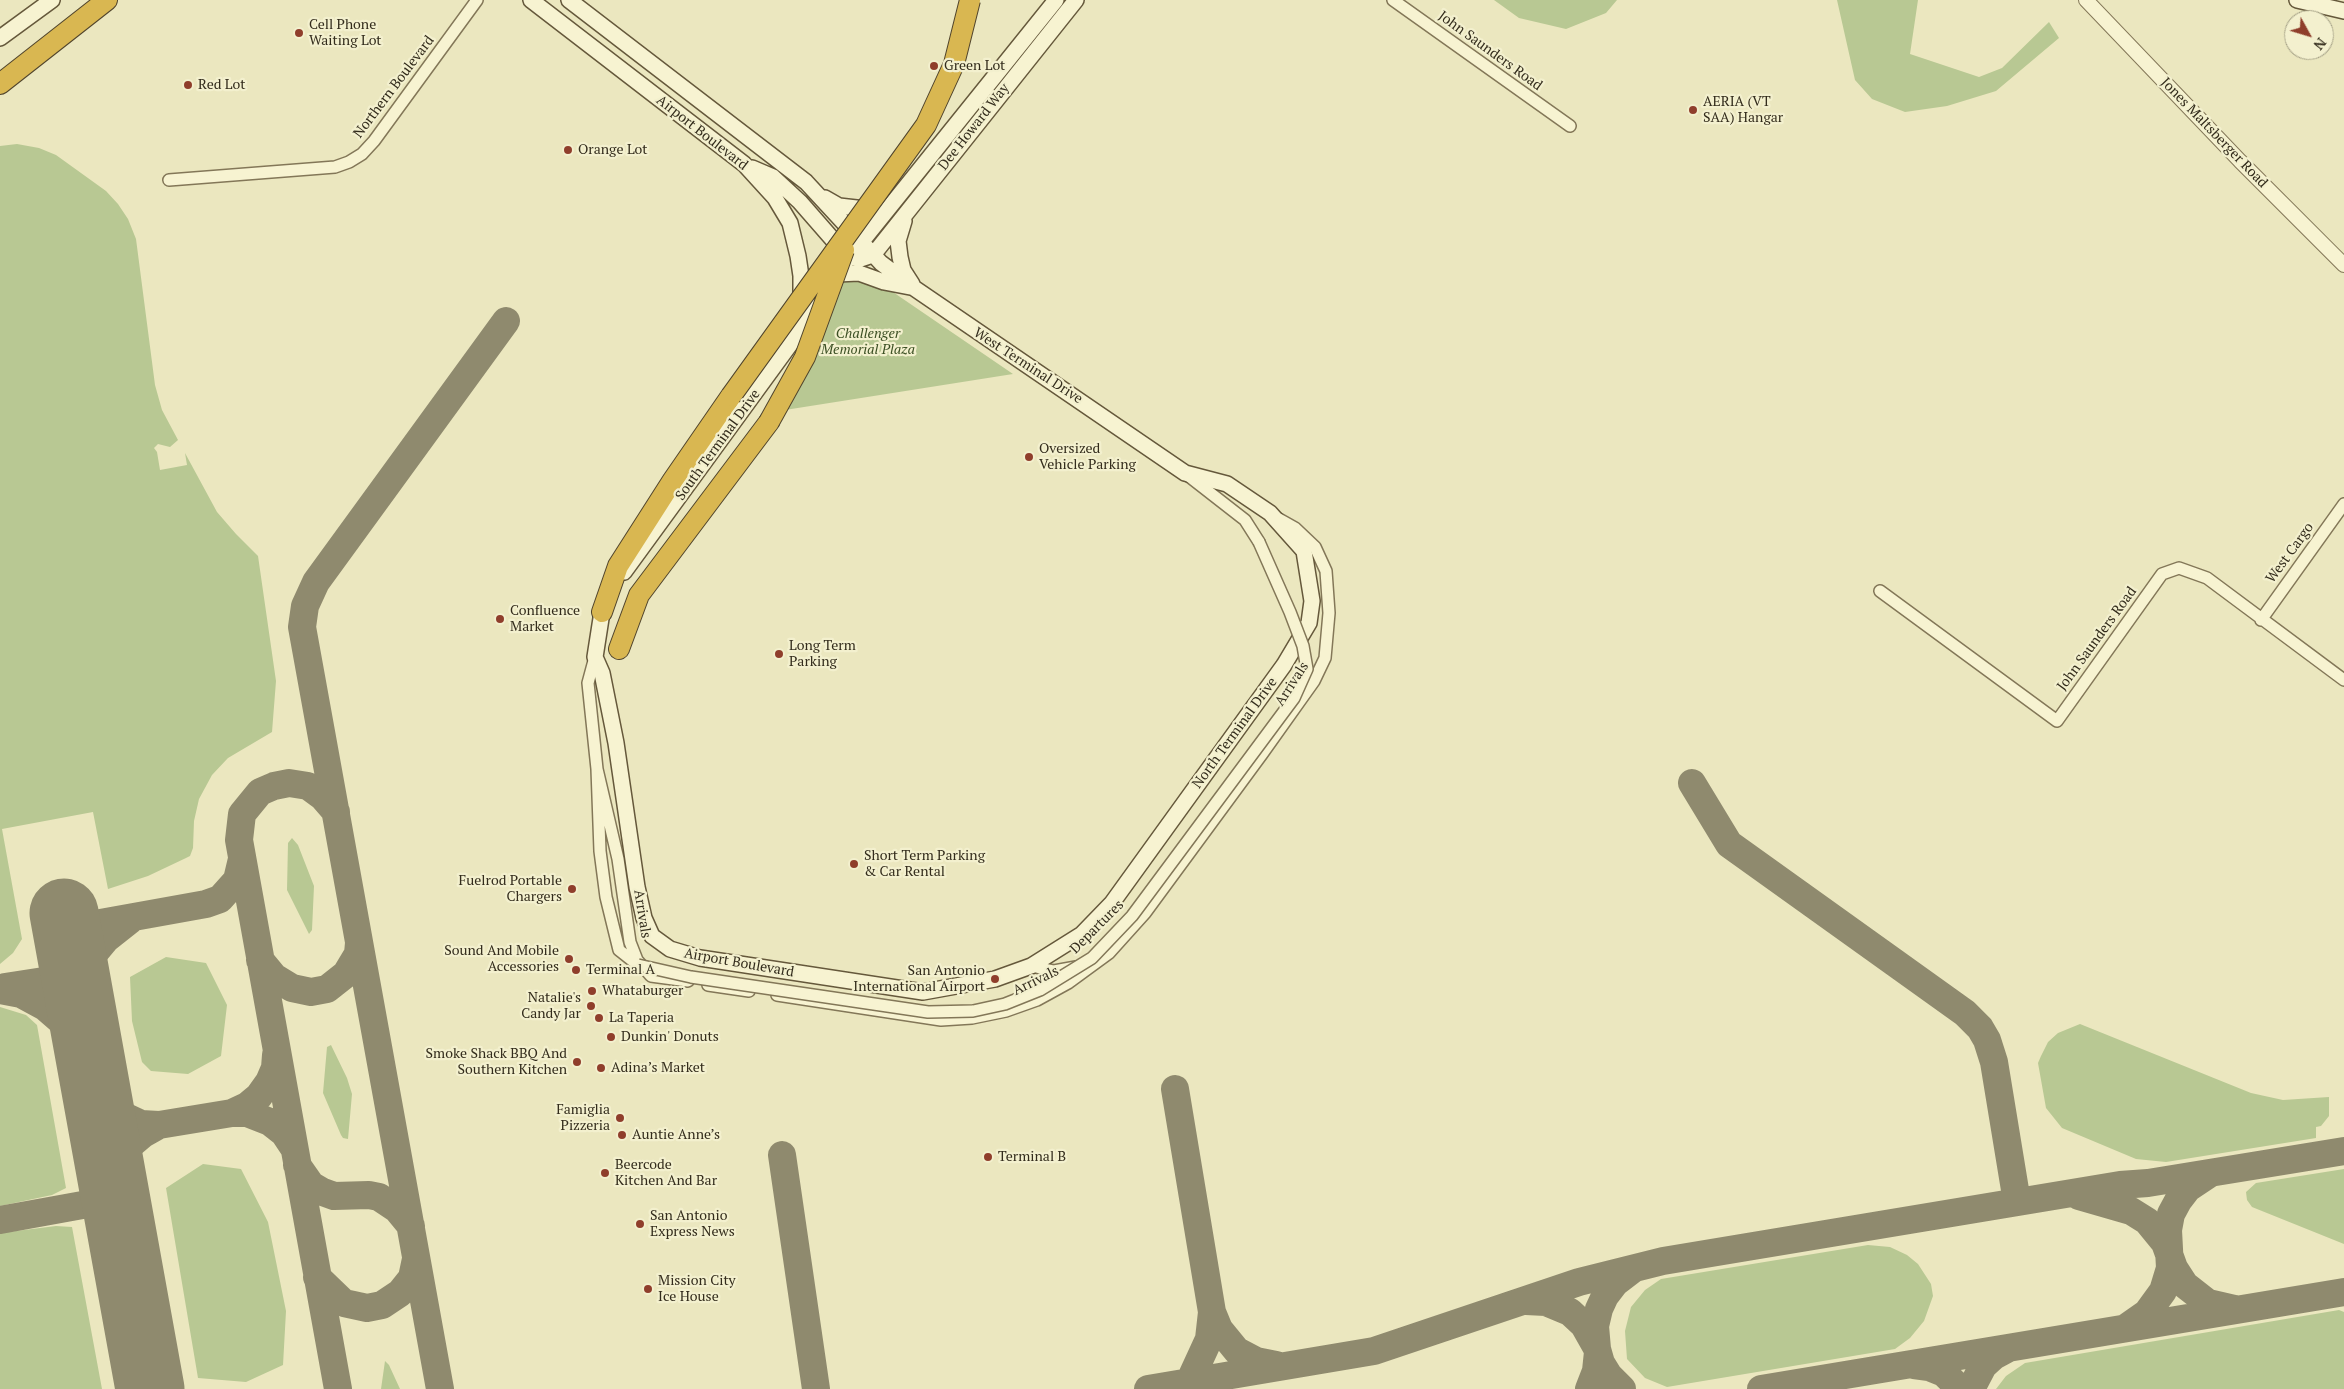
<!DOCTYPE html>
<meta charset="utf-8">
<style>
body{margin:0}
#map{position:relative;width:2344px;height:1389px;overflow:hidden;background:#ebe7bf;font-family:"PT Serif",serif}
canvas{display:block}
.north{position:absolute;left:2284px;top:10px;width:50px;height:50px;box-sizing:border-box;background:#f3f0ce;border:1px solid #a6a287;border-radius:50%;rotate:129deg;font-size:14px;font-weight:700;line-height:20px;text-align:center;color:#332c1c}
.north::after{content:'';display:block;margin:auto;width:18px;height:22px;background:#8f3e2b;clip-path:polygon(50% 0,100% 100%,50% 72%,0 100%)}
</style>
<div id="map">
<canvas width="2344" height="1389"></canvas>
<div class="north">N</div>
</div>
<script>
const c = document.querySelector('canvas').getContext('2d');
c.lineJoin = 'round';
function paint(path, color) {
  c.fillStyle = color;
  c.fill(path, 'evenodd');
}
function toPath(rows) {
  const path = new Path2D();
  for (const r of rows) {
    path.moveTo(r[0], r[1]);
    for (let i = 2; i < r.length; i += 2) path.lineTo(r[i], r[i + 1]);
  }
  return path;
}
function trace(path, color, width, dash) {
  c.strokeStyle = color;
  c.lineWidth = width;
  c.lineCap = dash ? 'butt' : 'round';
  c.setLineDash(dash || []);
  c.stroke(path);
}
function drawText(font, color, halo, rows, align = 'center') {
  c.font = font + ' "PT Serif",serif';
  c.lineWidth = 4.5;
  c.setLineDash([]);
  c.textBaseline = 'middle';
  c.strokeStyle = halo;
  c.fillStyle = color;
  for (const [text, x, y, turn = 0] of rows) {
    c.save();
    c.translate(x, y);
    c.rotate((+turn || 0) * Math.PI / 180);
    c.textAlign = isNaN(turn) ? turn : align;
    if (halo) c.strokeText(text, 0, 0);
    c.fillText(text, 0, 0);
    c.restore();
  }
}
paint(toPath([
 [1494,0,1617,0,1606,13,1566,29,1519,18],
 [1837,0,1918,0,1910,54,1979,77,2002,68,2049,22,2059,38,1996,91,1947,106,1905,112,1872,99,1855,80],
 [17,144,39,148,56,155,106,191,118,204,128,219,136,239,155,385,162,410,178,440,170,447,158,444,154,448,157,452,160,470,187,465,185,453,217,512,236,534,258,556,276,681,272,732,228,758,212,775,199,799,194,821,193,848,190,856,186,858,148,876,108,889,93,812,2,829,22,939,13,953,0,964,0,146],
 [866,277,887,288,1013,374,766,413,795,355,840,283],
 [292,838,298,845,314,886,312,930,309,934,287,890,288,843],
 [166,957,206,963,227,1005,221,1056,188,1074,151,1071,142,1062,132,1021,130,977],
 [0,1007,26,1015,37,1025,66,1188,52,1195,0,1206],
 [2080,1024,2251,1093,2283,1100,2329,1097,2329,1116,2321,1126,2316,1127,2316,1138,2166,1162,2136,1159,2062,1128,2046,1108,2038,1063,2041,1056,2048,1042,2058,1033],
 [331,1045,347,1078,352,1094,348,1139,343,1138,341,1135,323,1093,327,1047],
 [203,1164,241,1169,268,1222,286,1311,283,1365,246,1382,198,1378,166,1188],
 [2344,1169,2344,1244,2252,1207,2247,1200,2246,1192,2256,1183],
 [56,1226,72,1227,102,1389,0,1389,0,1233],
 [1868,1245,1890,1247,1907,1255,1918,1264,1931,1284,1933,1296,1924,1321,1910,1338,1895,1349,1667,1387,1645,1378,1627,1359,1625,1331,1631,1307,1645,1290,1661,1279],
 [2339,1310,2344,1312,2344,1389,1996,1389,2006,1376,2025,1363],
 [385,1361,389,1365,400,1389,381,1389]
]), '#b8c893');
trace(toPath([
 [1692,783,1729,844,1965,1013,1980,1028,1987,1040,1994,1062,2017,1202],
 [336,812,323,797,308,786,289,783,274,786,260,792,242,814,239,840,338,1389],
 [67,929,206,904,220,899,237,880,242,859],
 [260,960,274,977,292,988,311,992,327,989,346,974,358,954,359,943],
 [5,987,76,976],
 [0,990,21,994,45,1007,75,1033,90,1055],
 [79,995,82,976,91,957,106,939,130,920],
 [95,1083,106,1100,126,1117,141,1124,159,1125,232,1113,247,1106,259,1096,269,1082,275,1068,276,1055],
 [1175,1089,1212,1312,1209,1339,1186,1389],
 [232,1113,247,1113,270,1122,284,1133,294,1148],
 [782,1155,816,1389],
 [297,1165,311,1185,323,1192,334,1196,369,1195,379,1197,397,1209,411,1226],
 [114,1189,116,1172,121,1158,130,1145,143,1134,159,1125],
 [2079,1196,2131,1211,2147,1221,2165,1243,2174,1268,2185,1285,2208,1303,2234,1309],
 [0,1220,88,1204,97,1205,107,1209,114,1216,123,1239],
 [317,1277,344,1303,367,1308,382,1305,400,1293,412,1278,416,1259],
 [1526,1301,1546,1302,1570,1312,1584,1325,1597,1348],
 [1212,1312,1219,1329,1237,1351,1256,1361,1276,1365],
 [2127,1327,2147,1313,2163,1291,2170,1268,2168,1230,2171,1214,2178,1201,2188,1188,2209,1174],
 [1914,1365,1929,1367,1944,1373,1960,1389],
 [440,1389,302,627,305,606,316,582,506,321],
 [1148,1389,1374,1351,1579,1282,1663,1261,2120,1185,2148,1183,2344,1151],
 [1589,1389,1596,1371,1598,1352],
 [1622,1389,1609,1376,1601,1363,1597,1349,1595,1326,1599,1309,1605,1296,1615,1283,1632,1270],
 [1761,1389,2344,1292],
 [1971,1389,1983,1366,1994,1356,2007,1349]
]), '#8f8a6e', 28);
trace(toPath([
 [64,913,150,1389]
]), '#8f8a6e', 69);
const minor = toPath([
 [1393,0,1570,126],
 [169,180,335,167,349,162,362,154,374,141,477,0],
 [1186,474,1245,520,1259,542],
 [1880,591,2057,721,2162,574,2179,568,2207,578,2344,680],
 [2261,620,2344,504],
 [595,657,588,683,597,769,600,851,606,897,619,950,638,965],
 [597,769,618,859,630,942,637,960,651,976,688,981],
 [1031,966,1054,971,1076,967],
 [708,985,749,991],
 [777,995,941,1020,972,1018,1006,1011,1037,1000,1068,983,1109,953,1145,913,1262,754,1314,681,1325,658,1329,613,1326,571,1315,547,1295,528,1279,519]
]);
const tertiary = toPath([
 [2086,0,2240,161,2344,265]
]);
const secondary = toPath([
 [531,0,744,164,775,198,790,223,798,256,801,276,801,301],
 [569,0,806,182,881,263,914,288,1185,473,1227,484,1270,513,1304,551,1312,601,1309,623,1284,665,1112,903,1082,934,1031,966,995,979,923,992,700,958,670,949,652,936,644,918,637,887,616,743,602,673,595,657,602,612,606,603],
 [2297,0,2344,11],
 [0,38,52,0],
 [752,168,773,177,800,202,848,257,861,259,873,255],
 [825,198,839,206,874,210],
 [904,221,898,241,900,257,903,270,912,284],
 [873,255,1076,0],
 [843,265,1056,0],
 [837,274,859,273,884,282,910,287],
 [624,572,794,339,819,301]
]);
const motorway = toPath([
 [0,84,107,0],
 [602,612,618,566,673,480,731,396],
 [619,649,639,595,769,422]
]);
trace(minor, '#837758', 14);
trace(tertiary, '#837758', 16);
trace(secondary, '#65583b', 18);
trace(motorway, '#50442c', 22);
trace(minor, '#f7f3d1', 11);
trace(tertiary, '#f7f3d1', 14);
trace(secondary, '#f7f3d1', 15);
trace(motorway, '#d9b751', 20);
const minorBridge = toPath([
 [638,965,691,977,928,1012,973,1011,1005,1004,1040,990,1092,958,1132,916,1294,698,1307,669,1303,646,1290,612,1259,542]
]);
const motorwayBridge = toPath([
 [731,396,926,125,954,64,970,0],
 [769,422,805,357,844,250]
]);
trace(minorBridge, '#837758', 14, []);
trace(motorwayBridge, '#50442c', 22, []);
trace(minorBridge, '#f7f3d1', 11);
trace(motorwayBridge, '#d9b751', 20);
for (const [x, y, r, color] of [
 [299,33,5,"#8f3e2b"],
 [934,66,5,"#8f3e2b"],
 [188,85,5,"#8f3e2b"],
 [1693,110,5,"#8f3e2b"],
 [568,150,5,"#8f3e2b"],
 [1029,457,5,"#8f3e2b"],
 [500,619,5,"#8f3e2b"],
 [779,654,5,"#8f3e2b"],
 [854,864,5,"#8f3e2b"],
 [572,889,5,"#8f3e2b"],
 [569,959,5,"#8f3e2b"],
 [576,970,5,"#8f3e2b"],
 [995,979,5,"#8f3e2b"],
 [592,991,5,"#8f3e2b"],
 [591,1006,5,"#8f3e2b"],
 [599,1018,5,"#8f3e2b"],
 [611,1037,5,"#8f3e2b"],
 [577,1062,5,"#8f3e2b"],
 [601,1068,5,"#8f3e2b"],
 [620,1118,5,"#8f3e2b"],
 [622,1135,5,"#8f3e2b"],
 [988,1157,5,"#8f3e2b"],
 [605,1173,5,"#8f3e2b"],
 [640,1224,5,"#8f3e2b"],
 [648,1289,5,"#8f3e2b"]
]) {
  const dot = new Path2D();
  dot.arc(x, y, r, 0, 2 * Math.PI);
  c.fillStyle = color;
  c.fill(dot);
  trace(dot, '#f3f0ce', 2);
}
drawText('14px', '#332c1c', '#f3f0ce', [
 ["Cell Phone",309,25],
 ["Waiting Lot",309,41],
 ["Green Lot",944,66],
 ["Red Lot",198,85],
 ["AERIA (VT",1703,102],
 ["SAA) Hangar",1703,118],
 ["Orange Lot",578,150],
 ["Oversized",1039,449],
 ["Vehicle Parking",1039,465],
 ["Confluence",510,611],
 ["Market",510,627],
 ["Long Term",789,646],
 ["Parking",789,662],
 ["Short Term Parking",864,856],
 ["& Car Rental",864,872],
 ["Fuelrod Portable",562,881,"right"],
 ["Chargers",562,897,"right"],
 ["Sound And Mobile",559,951,"right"],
 ["Accessories",559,967,"right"],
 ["Terminal A",586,970],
 ["San Antonio",985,971,"right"],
 ["International Airport",985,987,"right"],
 ["Whataburger",602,991],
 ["Natalie's",581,998,"right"],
 ["Candy Jar",581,1014,"right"],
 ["La Taperia",609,1018],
 ["Dunkin' Donuts",621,1037],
 ["Smoke Shack BBQ And",567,1054,"right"],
 ["Southern Kitchen",567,1070,"right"],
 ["Adina’s Market",611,1068],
 ["Famiglia",610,1110,"right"],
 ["Pizzeria",610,1126,"right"],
 ["Auntie Anne’s",632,1135],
 ["Terminal B",998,1157],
 ["Beercode",615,1165],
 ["Kitchen And Bar",615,1181],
 ["San Antonio",650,1216],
 ["Express News",650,1232],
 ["Mission City",658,1281],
 ["Ice House",658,1297]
], 'left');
drawText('14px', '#332c1c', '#f3f0ce', [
 ["John Saunders Road",1490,51,36],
 ["Northern Boulevard",394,87,-53],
 ["Dee Howard Way",974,127,-52],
 ["Airport Boulevard",702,133,38],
 ["Jones Maltsberger Road",2214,133,46],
 ["West Terminal Drive",1028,366,33],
 ["South Terminal Drive",718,445,-54],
 ["West Cargo",2290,553,-54],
 ["John Saunders Road",2097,639,-54],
 ["Arrivals",1292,684,-57],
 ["North Terminal Drive",1235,733,-54],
 ["Arrivals",642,914,81],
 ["Departures",1097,927,-45],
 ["Airport Boulevard",739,963,10],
 ["Arrivals",1036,981,-26]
]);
drawText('italic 14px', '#3b4f23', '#f3f0ce', [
 ["Challenger",868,334],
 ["Memorial Plaza",868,350]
]);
</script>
